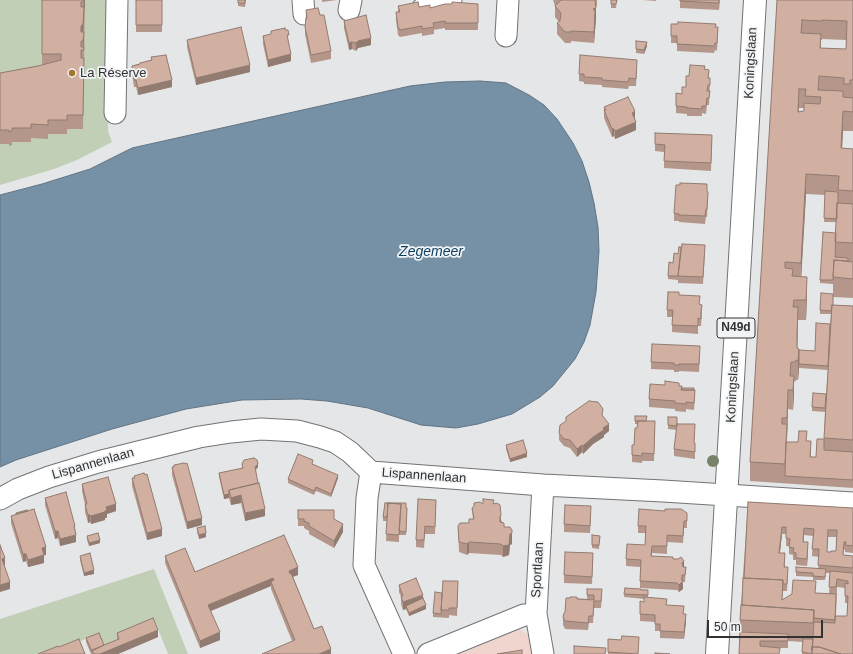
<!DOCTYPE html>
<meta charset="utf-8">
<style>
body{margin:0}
#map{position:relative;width:853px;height:654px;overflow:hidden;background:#e4e6e7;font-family:Helvetica,sans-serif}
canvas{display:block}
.scale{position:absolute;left:707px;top:620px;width:116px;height:18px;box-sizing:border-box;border:2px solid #313233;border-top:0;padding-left:5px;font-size:12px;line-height:14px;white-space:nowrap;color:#313233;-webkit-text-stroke:3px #f1f3f5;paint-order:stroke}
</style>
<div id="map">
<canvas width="853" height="654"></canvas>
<div class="scale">50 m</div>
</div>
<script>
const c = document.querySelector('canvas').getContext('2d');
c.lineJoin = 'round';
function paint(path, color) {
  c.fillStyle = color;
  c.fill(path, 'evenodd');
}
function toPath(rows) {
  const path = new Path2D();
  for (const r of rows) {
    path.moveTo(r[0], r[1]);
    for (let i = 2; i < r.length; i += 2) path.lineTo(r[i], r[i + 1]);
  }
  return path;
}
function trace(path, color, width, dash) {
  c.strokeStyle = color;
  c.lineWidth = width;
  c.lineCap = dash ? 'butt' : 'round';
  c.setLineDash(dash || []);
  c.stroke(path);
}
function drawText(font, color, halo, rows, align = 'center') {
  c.font = font + ' Helvetica,sans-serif';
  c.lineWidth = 3.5;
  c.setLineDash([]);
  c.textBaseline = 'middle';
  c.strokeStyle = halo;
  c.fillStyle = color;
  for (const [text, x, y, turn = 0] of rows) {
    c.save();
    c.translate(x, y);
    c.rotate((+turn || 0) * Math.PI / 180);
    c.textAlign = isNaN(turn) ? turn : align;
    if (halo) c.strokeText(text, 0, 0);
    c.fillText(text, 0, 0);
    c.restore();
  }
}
paint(toPath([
 [519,629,530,636,533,654,458,654]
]), '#efd5ce');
paint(toPath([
 [0,0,109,0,108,131,112,142,77,160,54,169,0,185],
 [154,569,188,654,168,654,156,624,105,652,98,634,49,654,0,654,0,619]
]), '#c2cfb7');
const water = toPath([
 [480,81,506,83,529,95,544,105,557,119,573,143,582,161,589,182,594,203,598,227,599,251,596,292,590,325,584,342,575,359,553,386,540,397,512,414,478,424,456,428,421,425,368,408,327,401,301,399,242,400,186,409,112,429,16,460,0,467,0,195,42,184,90,169,132,148,410,86,445,82,480,81]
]);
paint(water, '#7690a6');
trace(water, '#617484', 1);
const minor = toPath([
 [303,0,304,14],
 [422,9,445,7,451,0],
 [349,10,351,0],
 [506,36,508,0],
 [115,113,117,0],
 [371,472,367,498,364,565,404,654],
 [0,499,18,489,49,477,98,462,199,437,231,432,261,429,297,431,320,437,335,442,350,452,371,472,543,485,663,491,853,503],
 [428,654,524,615,536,614],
 [543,654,536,614,543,485]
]);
const major = toPath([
 [717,654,755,0]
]);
trace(minor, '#717375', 23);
trace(major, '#717375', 24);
trace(minor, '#fff', 21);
trace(major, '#fff', 22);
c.fillStyle = '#778268';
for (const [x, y] of [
 [713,461]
]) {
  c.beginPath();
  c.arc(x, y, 6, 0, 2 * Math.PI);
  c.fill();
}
paint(toPath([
 [42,0,85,0,83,129,67,129,67,134,48,134,48,139,31,138,31,142,12,142,12,145,9,146,9,144,0,144,0,73,42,65],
 [136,0,162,0,162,32,136,32],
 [238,0,246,0,245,7,238,6],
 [322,0,337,0,322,2],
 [553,0,597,0,597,6,596,6,596,18,594,43,571,41,571,43,565,43,557,34,557,23,559,22,555,17,555,6],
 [611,0,617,0,616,8,611,8],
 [643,0,656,0,656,1],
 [680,0,720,0,719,10,680,8],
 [777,0,853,0,853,131,843,131,842,148,853,149,853,298,833,297,833,284,820,283,820,280,836,233,836,222,824,222,825,195,806,194,801,277,807,296,806,320,798,320,797,347,797,348,799,350,815,351,830,324,831,314,820,314,820,310,833,305,853,306,853,488,750,481,750,462],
 [822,39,846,40,846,49,821,48,821,40,822,40],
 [799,108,804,108,804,111,799,112],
 [799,368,828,370,826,394,812,407,812,411,825,412,824,439,816,457,811,457,811,448,806,441,798,442,787,442,788,409,793,410,794,381,795,382,796,380,798,380],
 [452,4,478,4,478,30,445,30,445,28,434,30,434,34,422,36,422,33,400,37,398,35,396,20,396,12,398,12,398,6,430,8],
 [306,10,320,15,331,51,331,59,311,63,305,34],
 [344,21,371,45,358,48,356,51,352,49,349,50,344,28],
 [716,27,718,34,717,51,715,50,714,53,677,51,677,43,671,43,671,36],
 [271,31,291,61,268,67,263,44,263,36,271,35],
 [187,40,250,72,196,85,187,47],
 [636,41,647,46,644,54,636,53],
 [151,57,172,87,138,95,136,87,134,87,132,73,132,66,151,60],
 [637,68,636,86,629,86,628,89,602,87,602,85,584,84,584,82,579,81,579,74],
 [705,69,709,78,710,85,709,105,707,105,706,114,702,113,702,116,687,116,687,114,676,113,676,93,682,94,686,87,689,76],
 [604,107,635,119,636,130,615,139,614,136,612,137,604,118],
 [655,133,712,142,711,171,664,168,664,152,655,151],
 [707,191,708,199,707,217,706,217,705,224,679,222,679,221,674,221,674,213],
 [705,252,703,284,678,283,678,280,668,279,668,276,673,263,678,254],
 [679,295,700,304,702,312,701,326,698,326,698,334,672,332,672,317,667,317,667,310],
 [700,353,699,372,679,371,679,372,674,372,674,370,651,369,651,362],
 [679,386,682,390,694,390,695,398,694,410,686,409,686,412,675,411,675,409,649,407,649,399],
 [603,416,609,431,604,435,604,437,593,444,583,454,582,452,577,457,570,448,564,446,559,440,559,433],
 [635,416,647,421,655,429,654,461,642,461,642,463,632,462,632,445,634,445,638,424,635,424],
 [668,417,677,426,695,432,694,443,695,443,695,459,674,456,674,449,677,430,668,429],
 [506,445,527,457,510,462,506,449],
 [242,464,258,467,255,470,265,516,245,521,241,503,231,505,229,498,224,499,219,477,219,473,242,468],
 [313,464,338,478,331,497,316,491,314,495,288,483,288,479],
 [174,465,202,525,187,529,172,475,172,467,174,467],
 [132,478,162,536,147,540,132,486],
 [82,484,116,511,107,514,107,518,105,518,105,520,91,524,90,522,88,523,85,512,85,505,82,491],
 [45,498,75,526,76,542,60,546,58,538,55,539,45,505],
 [436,500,435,534,425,534,424,548,416,547,416,540],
 [748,502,853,508,853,553,845,552,845,550,844,549,843,555,853,556,853,654,802,654,803,642,788,641,788,648,780,648,739,654,740,620],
 [782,534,786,534,786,546,789,546,789,554,793,555,793,560,796,560,796,565,807,566,808,550,804,542,804,535,813,536,812,556,819,557,818,569,796,567,796,576,813,577,813,580,825,580,826,573,830,573,829,594,816,593,782,599,783,591,787,591,788,574,785,567,785,560,780,553],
 [828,537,836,537,836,551,827,552],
 [837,587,845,588,845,603,847,603,847,616,836,616],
 [483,504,494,504,512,544,510,545,509,555,503,557,501,555,469,553,467,555,459,552,458,526,469,523,473,519,472,508],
 [406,508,407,512,406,535,399,535,399,542,386,541,387,521,383,521,383,517],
 [298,510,334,519,343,532,334,548,309,534,309,531,304,528,304,526,298,526],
 [591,514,590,533,564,532,564,524],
 [11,516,46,555,44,555,44,563,28,567,26,561,23,562,11,523],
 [687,520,687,528,684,528,683,543,667,542,667,554,652,553,652,556,673,559,684,567,686,567,685,582,683,582,683,589,679,592,677,590,640,588,640,567,626,566,626,559,645,545,645,533,638,533,638,526],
 [197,528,206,537,199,539,197,532],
 [592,535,600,536,599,549,592,548],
 [87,536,100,543,89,546,87,540],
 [80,556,94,574,84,576,80,560],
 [165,556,195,572,298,575,293,577,314,629,292,641,271,589,271,586,211,611,220,640,200,648,165,563],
 [593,560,592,584,564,583,564,575],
 [399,585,423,598,426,609,409,616,406,609,403,610,401,604,401,597,399,592],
 [625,588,648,590,648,597,667,605,684,614,686,621,684,639,660,638,660,631,655,631,655,622,640,621,640,614,644,602,644,599,624,597],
 [458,589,457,616,449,615,449,618,433,617,433,613,442,593],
 [587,589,602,597,601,608,594,608,593,623,589,623,588,630,565,629,563,625,563,617,570,598,587,599],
 [117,633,158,637,118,654,91,654,86,642,86,638,104,645,117,640],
 [608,639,638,654,608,654]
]), '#b4978a');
paint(toPath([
 [84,0,85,0,85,6,83,16],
 [84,7,83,38,81,40,81,26],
 [596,8,596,18,594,43,593,9],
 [84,32,84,50,83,50,83,41],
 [371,38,371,45,358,48,356,51,356,43,358,41],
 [352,42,352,49,349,50,349,43],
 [647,42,647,46,644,54,644,50],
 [291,54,291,61,268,67,268,60],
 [250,65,250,72,196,85,196,78],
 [172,80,172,87,138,95,138,88],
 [799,89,799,108,798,132,798,112],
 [635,111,635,119,632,113],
 [843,111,843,131,841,167,841,148],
 [636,122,636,130,615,139,615,131],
 [612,129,614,129,614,136,612,137],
 [806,174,806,194,801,282,801,263],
 [807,277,807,296,806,320,806,300],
 [798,307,798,326,797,354,797,334],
 [799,349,799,368,798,380,798,361],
 [794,376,794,396,793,410,793,390],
 [788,390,788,409,787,437,787,418],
 [609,424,609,431,604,435,604,437,593,444,583,454,583,446,593,437],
 [582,445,582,452,577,457,577,449],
 [527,453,527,457,510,462,510,459],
 [258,464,258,467,255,471,255,467],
 [338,475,338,478,331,497,331,494],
 [229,494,229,498,224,499,224,495],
 [241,495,241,503,231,505,231,498],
 [116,504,116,511,107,514,107,518,105,518,105,520,91,524,91,516,106,507],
 [265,509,265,516,245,521,245,513],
 [88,515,90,515,90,522,88,523],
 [501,515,501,526,500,527,500,517],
 [202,518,202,525,187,529,187,522],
 [343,524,343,532,334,548,334,541],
 [782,527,782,534,779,560,779,553],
 [162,529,162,536,147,540,147,533],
 [55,531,58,531,58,538,55,539],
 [206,533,206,537,199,539,199,535],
 [512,533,512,544,510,545,509,555,503,557,503,546,510,534],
 [76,535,76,542,60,546,60,539],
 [100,540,100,543,89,546,89,543],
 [469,542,469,553,467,555,467,544],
 [808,542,808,550,807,566,807,559],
 [46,547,46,555,42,556,42,548],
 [23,554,26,554,26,561,23,562],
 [44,555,44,563,28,567,28,560],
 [5,558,5,565,2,566,2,559],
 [684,561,684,568,682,570,682,563],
 [298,567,298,575,289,578,289,571],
 [94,570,94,574,84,576,84,573],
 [682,575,683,589,679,592,679,585],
 [273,578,273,585,271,582,271,586,208,612,208,605],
 [837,579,836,605,835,630,835,620],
 [10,582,10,589,0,592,0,585],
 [423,595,423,602,406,606,406,609,403,610,403,602],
 [426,605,426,609,409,616,409,613],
 [686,614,686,621,684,639,684,632],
 [158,630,158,637,118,654,100,654],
 [220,632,220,640,200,648,200,641],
 [331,649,331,654,319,654]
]), '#927b71');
const building = toPath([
 [42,0,84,0,83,2,81,2,81,7,84,7,83,24,81,26,81,32,84,32,83,41,81,41,81,47,84,47,84,50,81,50,81,58,84,58,83,115,67,115,67,120,48,120,48,125,31,124,31,128,12,128,12,131,9,132,9,130,0,130,0,73,38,66,61,60,61,54,42,54,42,0],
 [136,0,162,0,162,25,136,25,136,0],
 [238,0,245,0,245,3,238,3,238,0],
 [561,0,595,0,596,8,593,9,595,11,594,32,571,31,571,32,565,32,557,23,560,21,561,13,555,6,561,0],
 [611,0,617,0,616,4,611,4,611,0],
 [680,0,719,0,719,3,680,1,680,0],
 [777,0,853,0,853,80,850,80,850,84,844,84,844,78,819,76,818,90,843,91,843,97,853,98,853,112,843,111,841,148,853,149,853,191,838,190,839,176,806,174,801,263,785,262,785,268,793,269,792,276,807,277,806,300,794,300,793,307,798,307,797,334,797,348,799,349,798,361,796,360,795,362,791,362,790,376,794,376,793,390,788,390,787,418,782,418,782,424,787,424,785,464,750,462,777,0],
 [802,20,822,21,822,20,847,21,846,49,820,48,821,34,801,33,802,20],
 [799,89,806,89,805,96,821,97,820,104,804,103,804,111,798,112,799,89],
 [418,2,419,7,430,5,430,8,445,4,452,4,452,2,478,4,478,23,445,23,445,21,433,23,434,27,422,29,422,26,400,30,398,27,396,12,400,12,398,6,418,2],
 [318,8,320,15,324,15,331,51,311,55,305,27,306,18,307,18,306,10,318,8],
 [366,15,371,38,358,41,356,43,352,42,349,43,344,21,366,15],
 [678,22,716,24,715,27,718,27,717,43,715,43,714,46,677,44,677,36,671,36,671,24,678,24,678,22],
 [241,27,250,65,196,78,187,40,241,27],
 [285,28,285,30,288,30,289,35,287,35,291,54,268,60,263,36,271,34,271,31,285,28],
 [636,41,647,42,644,50,636,49,636,41],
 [166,55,172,80,138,88,136,80,134,80,132,66,140,64,140,63,152,60,151,57,166,55],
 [580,55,637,60,636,79,629,78,628,82,602,80,602,78,584,77,584,74,579,74,580,55],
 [690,65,705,66,704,69,709,70,708,78,710,78,710,85,708,85,707,91,710,91,709,98,707,98,706,106,702,106,702,109,687,108,687,107,676,106,676,93,682,94,682,87,686,87,686,76,689,76,690,65],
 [628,97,635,111,632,113,636,122,615,131,614,129,612,129,604,110,606,110,604,107,628,97],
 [655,133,712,135,711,163,664,161,665,145,655,144,655,133],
 [680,183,707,184,707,191,708,192,707,209,706,209,705,216,679,215,679,214,674,213,676,185,680,185,680,183],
 [825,191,838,192,838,203,837,203,837,219,824,218,825,191],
 [837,203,853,204,853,243,835,242,837,203],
 [823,232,836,233,835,257,848,258,848,261,834,260,833,280,820,280,823,232],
 [682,244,705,245,703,277,678,276,682,244],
 [679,247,681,247,678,276,668,276,669,262,673,263,674,253,678,254,679,247],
 [834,260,853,262,853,279,833,277,834,260],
 [668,292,679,292,679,295,700,296,699,304,702,305,701,312,701,319,698,318,698,326,672,325,673,310,667,310,668,292],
 [821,293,833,294,833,305,832,305,831,311,820,310,821,293],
 [832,305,853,306,853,440,824,438,832,305],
 [816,323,830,324,828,366,799,364,799,350,815,351,816,323],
 [652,344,700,346,699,364,679,364,679,365,674,365,674,363,651,362,652,344],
 [665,381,679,383,679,386,682,386,681,390,695,390,694,403,686,402,686,404,675,403,675,401,649,399,650,384,665,385,665,381],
 [682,388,694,388,694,390,682,390,682,388],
 [813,393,826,394,825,408,812,407,813,393],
 [589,401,598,402,603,409,602,415,609,424,603,428,604,430,593,437,583,446,582,445,577,449,570,440,564,439,559,433,560,425,566,421,566,417,589,401],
 [635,416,647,416,646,421,635,421,635,416],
 [668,417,677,417,677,426,668,425,668,417],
 [638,421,655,421,654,454,642,453,642,456,632,455,632,445,634,445,635,428,637,428,638,421],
 [677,424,695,424,694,443,695,443,695,452,674,449,677,424],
 [799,431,807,431,806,441,811,441,810,457,816,457,817,439,824,439,824,450,853,452,853,480,785,476,786,442,798,442,799,431],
 [523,440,527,453,510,459,506,445,523,440],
 [298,454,313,460,312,464,338,475,331,494,316,487,314,491,288,479,298,454],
 [254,458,257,460,258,464,255,467,258,483,229,490,229,494,224,495,219,473,243,468,242,464,244,460,254,458],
 [184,463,185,464,187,463,202,518,187,522,172,467,174,467,174,465,184,463],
 [144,473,145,475,147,474,162,529,147,533,132,478,135,478,134,476,144,473],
 [108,477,116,504,106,507,107,510,105,511,105,512,91,516,90,515,88,515,85,505,87,504,82,484,108,477],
 [259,483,265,509,245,513,241,495,231,498,229,490,259,483],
 [66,492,75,526,74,526,76,535,60,539,58,531,55,531,45,498,66,492],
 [418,499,436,500,435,527,425,526,424,540,416,540,418,499],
 [483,499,494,500,493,504,497,503,500,505,501,515,500,517,500,522,504,523,504,527,510,527,512,530,512,533,510,534,509,545,503,546,501,544,469,542,467,544,459,542,458,526,460,523,469,523,469,519,474,519,472,508,474,506,474,503,480,502,483,504,483,499],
 [748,502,853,508,853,546,845,545,846,542,844,542,843,555,853,556,853,568,818,565,819,549,812,549,814,529,804,528,803,542,808,542,807,559,796,558,796,553,793,552,794,548,789,547,790,539,786,538,786,527,782,527,779,553,785,553,784,567,788,567,787,584,783,584,783,580,744,578,748,502],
 [828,530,837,530,836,551,831,551,831,552,827,552,828,530],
 [385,503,406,503,406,508,407,508,406,532,399,531,401,504,388,503,387,517,383,517,385,503],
 [388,503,401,504,399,535,386,534,388,503],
 [565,505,591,506,590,526,564,524,565,505],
 [34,509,46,547,42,548,44,555,28,560,26,554,23,554,11,516,34,509],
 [639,509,665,511,665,509,681,509,687,513,687,521,684,521,683,536,667,535,667,546,652,546,651,556,673,557,673,559,678,559,681,557,684,561,682,563,683,567,686,567,685,575,682,575,682,578,681,579,683,581,679,585,677,583,640,581,641,560,626,559,627,544,645,545,646,526,638,526,639,509],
 [27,510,28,511,16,514,16,513,27,510],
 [298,510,334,510,334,519,343,524,334,541,309,526,309,523,304,521,304,519,298,519,298,510],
 [205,526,206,533,199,535,197,528,205,526],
 [98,533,100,540,89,543,87,536,98,533],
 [284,535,298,567,289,571,290,574,291,573,314,629,322,626,331,649,319,654,262,654,295,640,271,582,274,580,273,578,208,605,220,632,200,641,165,556,185,548,195,572,284,535],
 [592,535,600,536,599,545,592,545,592,535],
 [0,545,5,558,2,559,10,582,0,585,0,545],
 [565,552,593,553,592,577,564,575,565,552],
 [90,553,94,570,84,573,80,556,90,553],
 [796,567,826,569,825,577,813,576,813,573,796,572,796,567],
 [830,571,853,573,853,654,841,654,819,647,812,647,812,650,814,622,835,623,835,616,847,616,848,596,845,596,845,583,848,584,848,581,837,579,836,587,829,587,830,571],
 [416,578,423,595,403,602,401,597,403,596,399,585,416,578],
 [743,578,783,580,782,600,792,594,793,580,816,581,815,593,836,594,835,620,814,618,814,610,742,605,743,578],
 [443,581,458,581,457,608,449,608,449,610,441,610,443,581],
 [625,588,641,589,641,590,648,590,648,595,624,594,625,588],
 [587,589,602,589,601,601,594,601,593,616,589,616,588,623,565,621,563,617,564,613,565,612,566,598,570,598,570,597,577,597,577,599,594,600,594,595,587,595,587,589],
 [435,592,442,593,441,614,433,613,435,592],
 [644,597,667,599,666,605,684,606,683,614,686,614,684,632,660,631,660,624,655,624,655,615,640,614,640,601,644,602,644,597],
 [423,598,426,605,409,613,406,606,423,598],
 [741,605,814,610,813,623,740,620,741,605],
 [153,618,158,630,100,654,94,654,92,650,119,639,117,633,153,618],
 [740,632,788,634,788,641,760,641,760,646,780,648,779,654,739,654,740,632],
 [99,633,104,645,92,651,86,638,99,633],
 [622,636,639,637,638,654,608,652,608,639,621,640,622,636],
 [79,639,85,654,38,654,58,646,59,647,79,639],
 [803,639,813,639,812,654,802,652,803,639],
 [574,646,606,648,605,654,574,654,574,646],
 [812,647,819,647,841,654,812,654,812,647],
 [522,650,522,654,497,654,522,650],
 [655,653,670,654,655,654,655,653]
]);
paint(building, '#d1b0a1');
trace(building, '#927b71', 1);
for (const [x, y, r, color] of [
 [72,73,4,"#a47629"]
]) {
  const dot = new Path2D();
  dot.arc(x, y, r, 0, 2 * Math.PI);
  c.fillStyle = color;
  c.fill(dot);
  trace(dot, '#f1f3f5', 1.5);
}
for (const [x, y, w] of [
 [736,328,38]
]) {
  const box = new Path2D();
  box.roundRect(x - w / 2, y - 10, w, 20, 3);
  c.fillStyle = '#f1f3f5';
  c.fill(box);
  trace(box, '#313233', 1);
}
drawText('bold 12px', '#313233', null, [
 ["N49d",736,328]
]);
drawText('13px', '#313233', '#f1f3f5', [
 ["Koningslaan",751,63,-87],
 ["Koningslaan",733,387,-87],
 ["Lispannenlaan",93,464,-16],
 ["Lispannenlaan",424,476,4],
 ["Sportlaan",538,570,-87]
]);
drawText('13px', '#313233', '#f1f3f5', [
 ["La Réserve",80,73]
], 'left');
drawText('italic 14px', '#0d3d5c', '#f1f3f5', [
 ["Zegemeer",431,252]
]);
</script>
